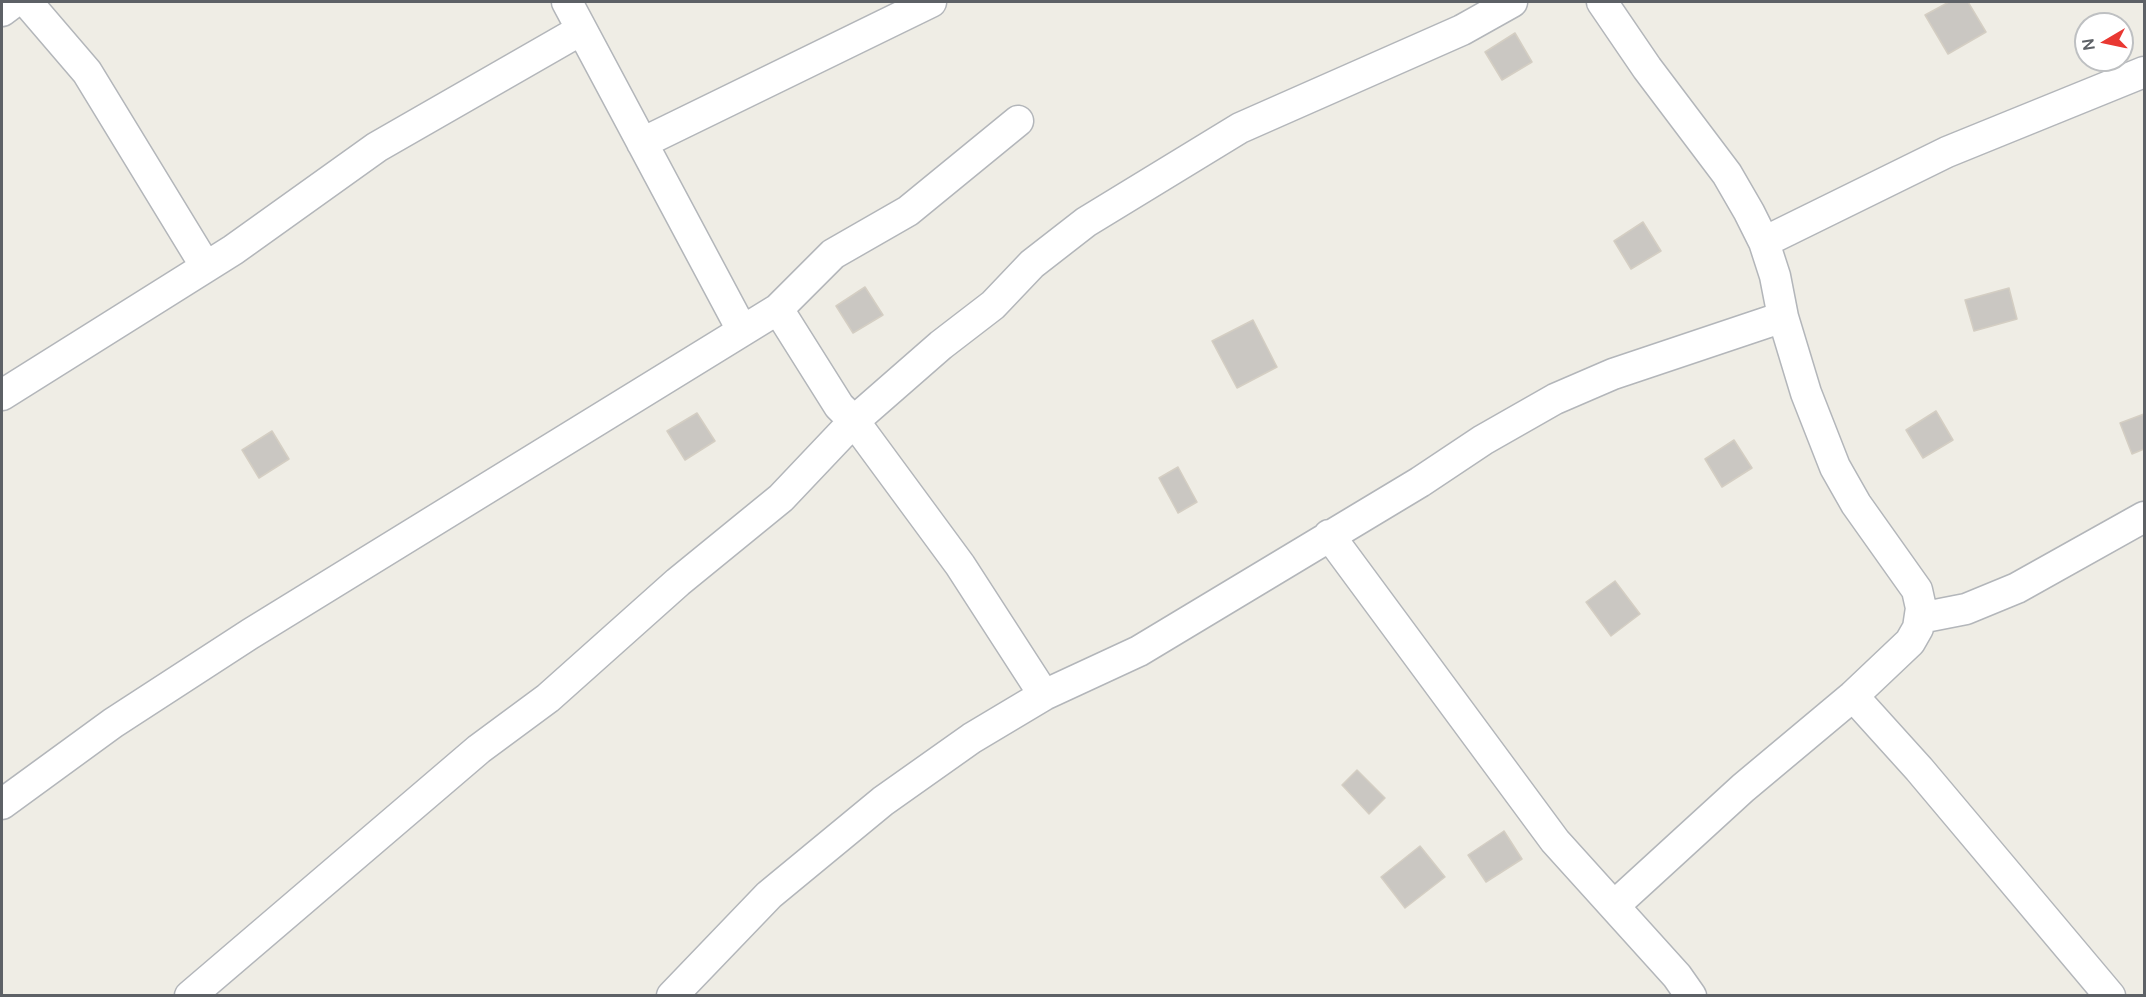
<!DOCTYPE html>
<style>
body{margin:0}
#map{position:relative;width:2146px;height:997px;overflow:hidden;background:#efede5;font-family:Manrope,sans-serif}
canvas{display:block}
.frame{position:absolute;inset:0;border:3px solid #5d6166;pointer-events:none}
.north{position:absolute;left:2074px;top:12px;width:60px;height:60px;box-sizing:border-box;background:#fff;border:2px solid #bec0c2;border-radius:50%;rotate:261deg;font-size:16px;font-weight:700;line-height:24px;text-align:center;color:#5d6166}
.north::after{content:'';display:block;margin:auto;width:21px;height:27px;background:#e93832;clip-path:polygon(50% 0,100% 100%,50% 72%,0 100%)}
</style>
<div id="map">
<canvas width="2146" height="997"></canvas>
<div class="frame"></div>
<div class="north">N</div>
</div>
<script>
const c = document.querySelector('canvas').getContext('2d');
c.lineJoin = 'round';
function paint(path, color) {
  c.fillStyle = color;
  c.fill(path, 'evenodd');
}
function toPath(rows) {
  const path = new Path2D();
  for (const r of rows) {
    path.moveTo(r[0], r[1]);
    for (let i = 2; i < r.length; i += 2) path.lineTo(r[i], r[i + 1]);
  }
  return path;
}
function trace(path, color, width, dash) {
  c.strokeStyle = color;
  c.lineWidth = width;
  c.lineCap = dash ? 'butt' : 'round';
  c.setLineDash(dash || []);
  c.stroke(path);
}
const building = toPath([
 [1949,2,1968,2,1986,32,1948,54,1925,15,1949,2],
 [1515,33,1532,62,1502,80,1485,52,1515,33],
 [1643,222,1661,251,1631,269,1614,241,1643,222],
 [865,287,883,315,853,333,836,306,865,287],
 [2009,288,2017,319,1974,331,1965,300,2009,288],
 [1253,320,1277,367,1237,388,1212,341,1253,320],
 [1936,411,1953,440,1923,458,1906,430,1936,411],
 [697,413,715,441,685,460,667,431,697,413],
 [2144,414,2144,449,2132,454,2120,423,2144,414],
 [272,431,289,459,259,478,242,450,272,431],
 [1734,440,1752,468,1722,487,1705,459,1734,440],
 [1178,467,1197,502,1178,513,1159,478,1178,467],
 [1615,581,1640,614,1611,636,1586,602,1615,581],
 [1357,770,1385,798,1369,814,1342,785,1357,770],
 [1504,831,1522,859,1486,882,1468,855,1504,831],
 [1420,846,1445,877,1405,908,1381,877,1420,846]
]);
paint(building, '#cac7c2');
trace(building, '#d4cec3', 1.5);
const minor = toPath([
 [27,2,87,72,206,267],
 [567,2,742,330],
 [1602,2,1647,68,1727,174,1749,212,1764,242,1775,276,1783,317,1806,393,1835,467,1856,504,1917,590,1921,608,1918,628,1910,642,1853,696,1743,788,1614,906],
 [2,11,14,2],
 [642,143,931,2],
 [1764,242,1947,152,2144,72],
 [778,309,839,406,854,421,960,565,1044,695],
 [2,395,233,250,377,147,581,30],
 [1329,535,1555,841,1677,976,1691,996],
 [1920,618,1966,609,2017,588,2144,517],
 [1853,696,1919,769,2110,996],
 [2,804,113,723,250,634,778,309,833,254,908,211,1018,121],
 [190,996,479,749,548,698,678,582,781,498,854,421,941,345,993,305,1032,264,1086,222,1240,128,1462,30,1512,2],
 [672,996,769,895,883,801,972,738,1044,695,1139,651,1420,482,1483,440,1555,399,1613,374,1783,317]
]);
trace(minor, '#b3b6ba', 33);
trace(minor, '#fff', 30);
</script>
